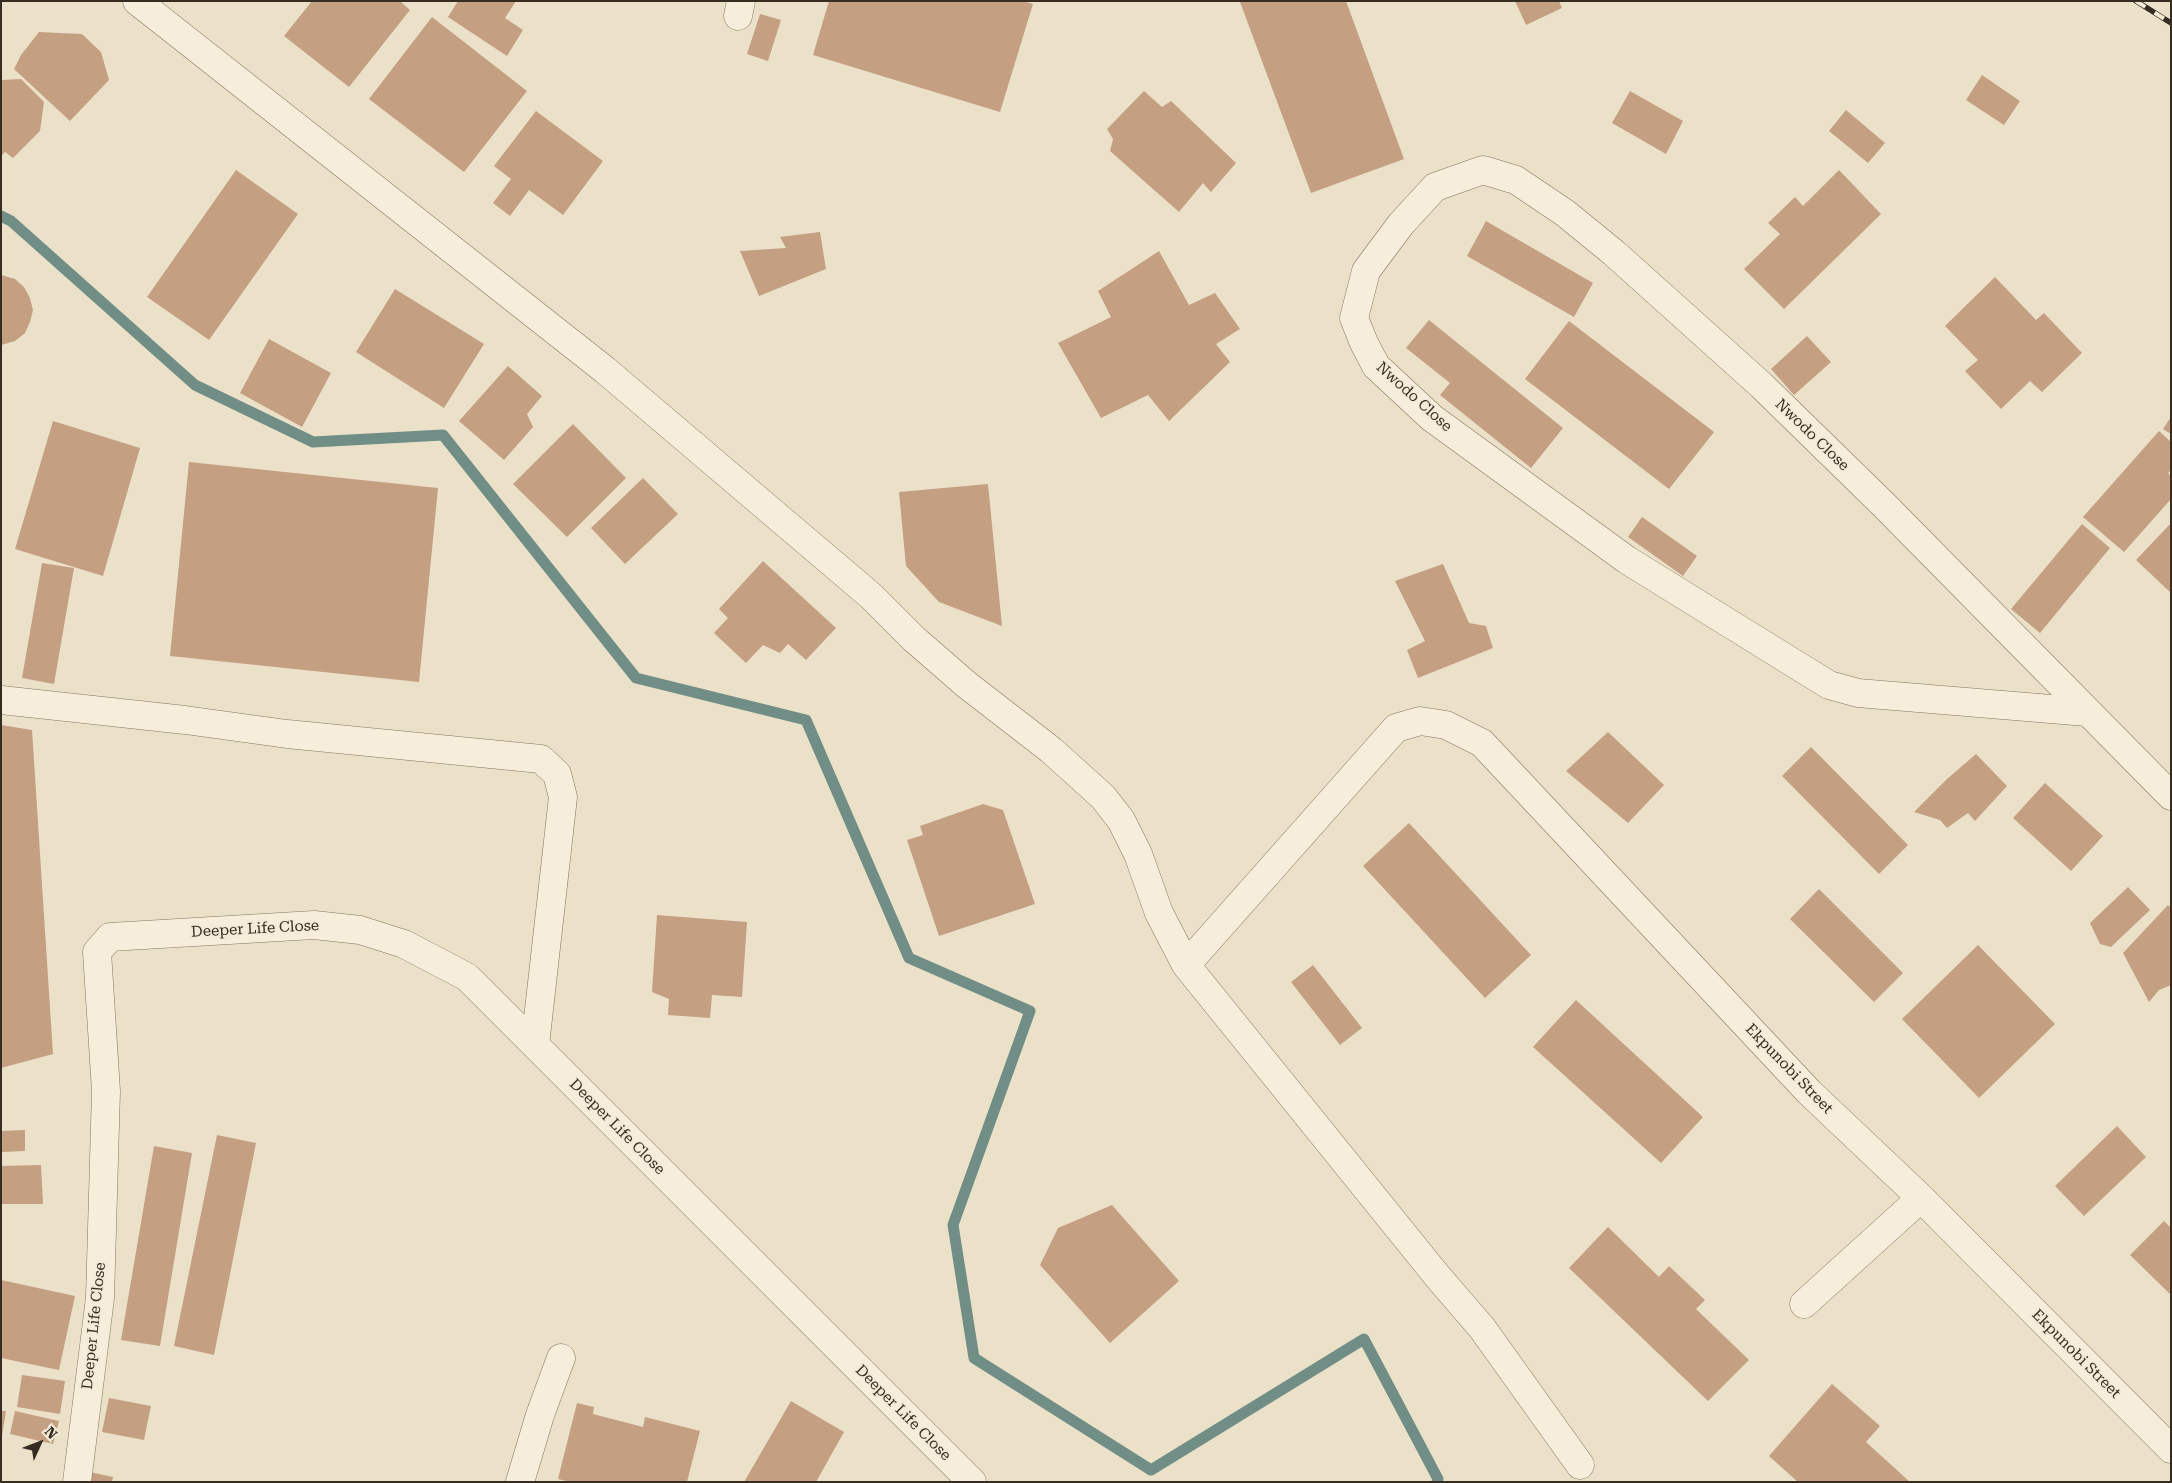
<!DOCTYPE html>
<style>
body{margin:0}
#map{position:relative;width:2172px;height:1483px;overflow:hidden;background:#ebe1c9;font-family:"Roboto Serif",serif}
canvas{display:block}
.frame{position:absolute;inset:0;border:2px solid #372c21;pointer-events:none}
.north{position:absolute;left:15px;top:1418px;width:50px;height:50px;-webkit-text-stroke:4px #f3ebd8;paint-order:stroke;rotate:47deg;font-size:14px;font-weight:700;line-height:20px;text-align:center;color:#372c21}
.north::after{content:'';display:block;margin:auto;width:18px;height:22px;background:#372c21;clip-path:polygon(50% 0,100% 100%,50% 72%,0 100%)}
</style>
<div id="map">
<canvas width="2172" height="1483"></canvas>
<div class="frame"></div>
<div class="north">N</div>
</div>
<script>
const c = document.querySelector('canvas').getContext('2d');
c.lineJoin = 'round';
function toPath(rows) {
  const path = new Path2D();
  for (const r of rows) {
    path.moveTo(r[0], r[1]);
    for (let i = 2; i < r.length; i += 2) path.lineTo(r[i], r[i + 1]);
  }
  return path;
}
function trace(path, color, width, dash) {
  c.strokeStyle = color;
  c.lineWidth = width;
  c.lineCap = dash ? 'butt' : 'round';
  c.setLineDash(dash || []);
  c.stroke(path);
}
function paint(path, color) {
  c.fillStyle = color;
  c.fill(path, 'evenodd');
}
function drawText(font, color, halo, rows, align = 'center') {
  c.font = font + ' "Roboto Serif",serif';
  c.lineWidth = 4;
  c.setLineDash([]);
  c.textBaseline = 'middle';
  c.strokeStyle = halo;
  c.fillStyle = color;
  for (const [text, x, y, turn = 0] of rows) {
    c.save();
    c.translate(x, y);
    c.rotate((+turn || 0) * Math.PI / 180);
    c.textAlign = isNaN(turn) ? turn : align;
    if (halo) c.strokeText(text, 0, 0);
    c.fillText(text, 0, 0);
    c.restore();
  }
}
trace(toPath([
 [1,216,11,221,195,385,313,442,443,435,636,678,806,720,909,958,1030,1011,953,1225,974,1358,1151,1470,1364,1339,1438,1479,1437,1482]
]), '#708d86', 11);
paint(toPath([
 [312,1,400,1,410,10,349,87,284,36],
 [458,1,516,1,505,18,523,30,507,56,448,17],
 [829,1,1023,1,1033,4,1000,112,813,55],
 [1346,1,1404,159,1311,193,1240,2],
 [1515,1,1559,1,1562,8,1526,25],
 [760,14,781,20,768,61,747,54],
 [432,17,527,91,464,172,369,99],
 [39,32,82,34,101,52,109,80,70,121,14,69,21,55],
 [1982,75,2020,101,2004,125,1966,100],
 [21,79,44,102,40,131,13,158,5,152,1,156,1,80],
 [1144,91,1162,107,1171,101,1236,163,1211,192,1203,183,1179,212,1110,151,1113,139,1107,129],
 [1630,91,1683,121,1666,154,1612,123],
 [1846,110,1885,143,1868,163,1829,131],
 [536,111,603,161,563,215,529,190,510,216,493,203,511,179,494,166],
 [236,170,298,214,209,340,147,297],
 [1839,170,1881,214,1784,309,1744,269,1780,234,1768,223,1795,197,1803,206],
 [1486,221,1593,283,1574,317,1467,256],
 [820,232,826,269,759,296,740,251,786,248,780,237],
 [1159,251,1189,305,1215,293,1240,329,1216,344,1230,362,1169,421,1148,395,1101,418,1058,343,1111,317,1098,291],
 [1,275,15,279,24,287,30,298,33,310,30,322,25,333,15,341,1,345],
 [1995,277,2036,320,2044,313,2082,353,2042,392,2030,381,2001,409,1965,371,1978,360,1945,326],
 [395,289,484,344,444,408,356,352],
 [1429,320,1563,428,1531,468,1440,395,1450,383,1406,348],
 [1569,321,1714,432,1669,489,1525,379],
 [1807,336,1831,362,1794,395,1771,369],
 [269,339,331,373,302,427,240,393],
 [508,366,542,396,527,414,533,427,504,460,459,421],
 [2171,417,2171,434,2163,429],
 [53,421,140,448,103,576,15,549],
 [573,424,626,478,567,537,513,484],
 [2159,431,2171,442,2171,470,2168,473,2171,476,2171,499,2124,552,2083,517],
 [189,462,438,488,419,682,170,656],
 [643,478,678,514,625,564,591,528],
 [988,484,1002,626,939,602,906,566,899,492],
 [1642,517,1697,556,1683,576,1628,537],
 [2171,523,2171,593,2136,560],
 [2082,524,2110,548,2040,633,2011,609],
 [763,561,836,628,806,660,788,644,780,653,763,645,746,663,714,633,728,618,719,609],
 [42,563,74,568,54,684,22,678],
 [1443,564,1469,623,1486,626,1493,648,1418,678,1407,650,1425,641,1395,581],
 [1,725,32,730,53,1054,1,1068],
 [1608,732,1664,785,1628,823,1566,771],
 [1811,747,1908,845,1879,874,1782,776],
 [1976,754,2007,786,1975,821,1968,813,1947,828,1940,820,1914,812,1947,779],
 [2045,783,2103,836,2071,871,2013,818],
 [983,804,1003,810,1035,904,939,936,907,840,923,835,920,826],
 [1409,823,1531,955,1485,998,1363,866],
 [2128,887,2150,910,2111,947,2100,944,2090,923],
 [1819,889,1903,973,1874,1002,1790,919],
 [2168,905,2171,908,2171,985,2159,990,2149,1002,2123,953],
 [657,915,747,922,742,997,712,995,710,1018,668,1015,669,999,652,992],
 [1978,945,2055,1024,1979,1098,1902,1019],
 [1313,965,1362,1028,1340,1045,1291,982],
 [1576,1000,1703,1117,1661,1163,1533,1047],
 [2117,1126,2146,1157,2084,1216,2055,1186],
 [25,1130,25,1151,1,1152,1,1131],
 [217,1135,256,1143,214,1355,174,1346],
 [154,1146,192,1153,160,1346,121,1340],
 [41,1165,43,1204,1,1204,1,1166],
 [1112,1205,1179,1281,1110,1343,1040,1265,1058,1228],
 [2164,1221,2171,1228,2171,1295,2130,1255],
 [1608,1227,1659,1277,1669,1266,1705,1300,1696,1309,1749,1360,1708,1401,1569,1268],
 [1,1280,75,1296,59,1370,1,1358],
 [22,1375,65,1381,60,1414,17,1407],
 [1832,1384,1880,1426,1866,1442,1910,1482,1798,1482,1769,1456],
 [109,1398,151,1406,144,1440,102,1432],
 [791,1401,844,1432,816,1482,744,1482],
 [577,1403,594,1407,593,1414,643,1427,645,1417,700,1431,687,1482,570,1482,558,1479],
 [1,1411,6,1411,2,1436,1,1436],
 [15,1411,59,1421,53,1444,10,1434],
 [90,1472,113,1477,112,1482,88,1482]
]), '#c59f82');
const minor = toPath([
 [137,1,605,370,871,596,914,639,967,685,1051,750,1103,797,1121,820,1138,854,1159,913,1186,965,1438,1277,1482,1328,1580,1465],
 [738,16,741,1],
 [1,700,185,720,287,734,541,759,557,774,563,797,535,1045],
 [2087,712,1858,693,1829,685,1627,560,1432,418,1376,366,1364,343,1354,318,1366,271,1401,224,1435,187,1483,170,1516,180,1565,213,1614,253,1761,385,1884,505,2171,796],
 [1186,965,1396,728,1420,721,1446,725,1482,743,1809,1092,1921,1198,2171,1449],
 [1804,1304,1921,1198],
 [77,1482,100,1298,106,1091,97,952,110,937,314,925,360,930,404,944,467,977,972,1482],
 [520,1482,540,1415,561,1358]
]);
trace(minor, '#85745f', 29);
trace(minor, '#f6eedb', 28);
const rail = toPath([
 [2136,1,2171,23]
]);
trace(rail, '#372c21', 5.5);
trace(rail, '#f3ebd8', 4, [11]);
drawText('15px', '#372c21', '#f3ebd8', [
 ["Nwodo Close",1414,397,42],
 ["Nwodo Close",1812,435,44],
 ["Deeper Life Close",255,929,-3],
 ["Ekpunobi Street",1789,1069,46],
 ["Deeper Life Close",617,1127,45],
 ["Deeper Life Close",94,1326,-84],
 ["Ekpunobi Street",2076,1354,45],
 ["Deeper Life Close",903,1413,45]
]);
</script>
